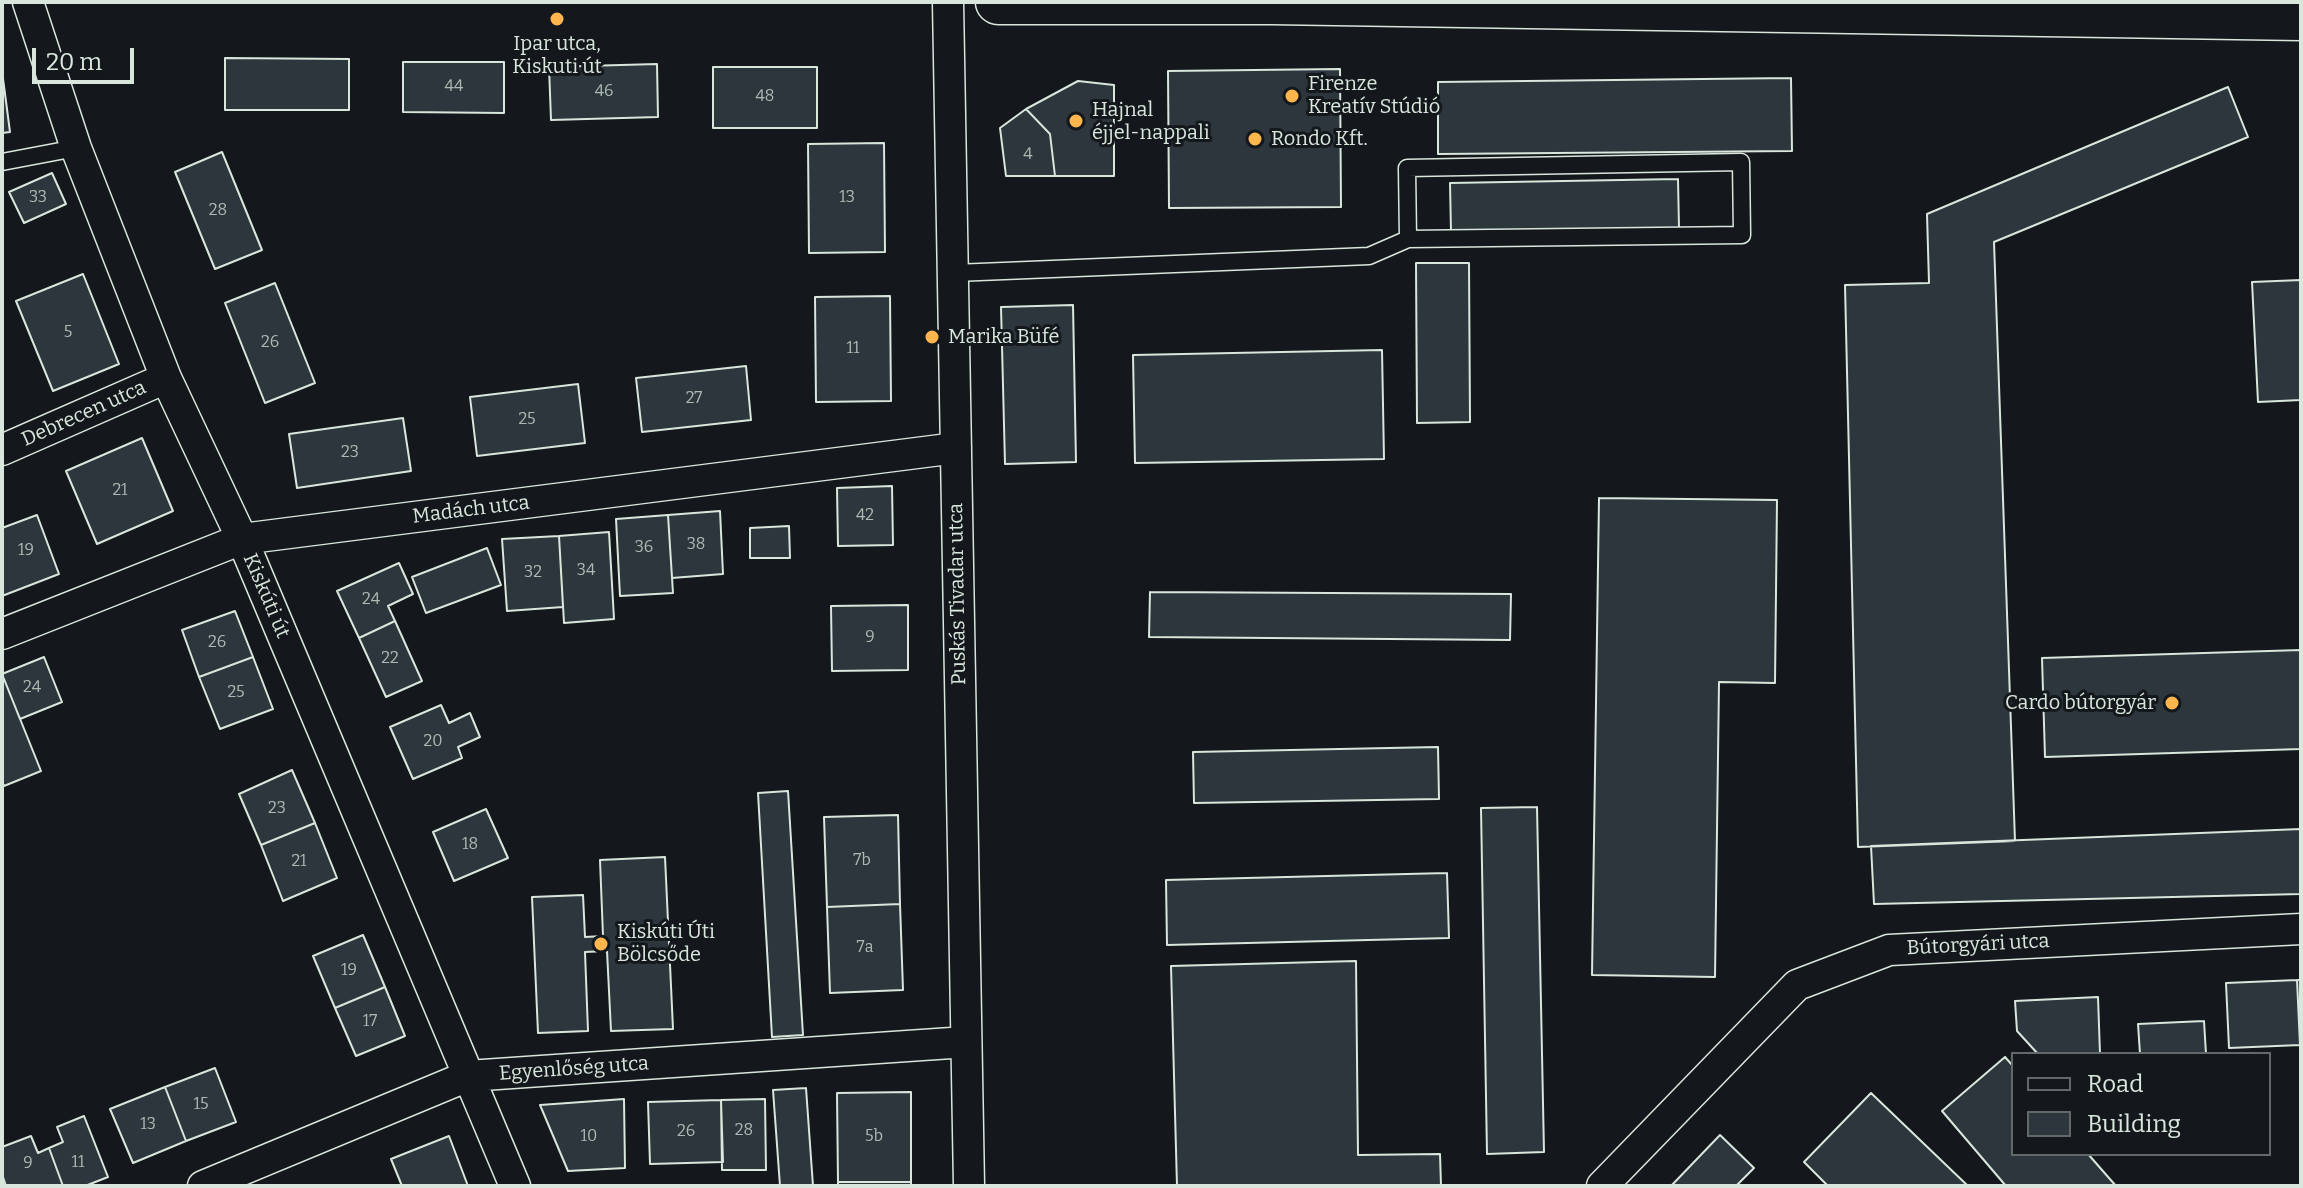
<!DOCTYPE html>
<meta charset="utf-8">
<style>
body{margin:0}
#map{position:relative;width:2303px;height:1188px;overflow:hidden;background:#14181c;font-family:Bitter,serif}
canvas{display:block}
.frame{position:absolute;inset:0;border:4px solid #d8e6dc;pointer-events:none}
.legend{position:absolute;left:2011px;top:1052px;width:260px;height:104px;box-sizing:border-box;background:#14181c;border:2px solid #626a69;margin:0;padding:10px 14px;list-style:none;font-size:24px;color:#d8e6dc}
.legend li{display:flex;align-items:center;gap:16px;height:40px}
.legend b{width:40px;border:2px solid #626a69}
.scale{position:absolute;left:32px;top:48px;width:102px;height:36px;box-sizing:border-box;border:4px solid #d8e6dc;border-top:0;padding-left:10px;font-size:24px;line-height:28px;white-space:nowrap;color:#d8e6dc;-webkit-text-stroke:6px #14181c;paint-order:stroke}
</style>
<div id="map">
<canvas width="2303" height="1188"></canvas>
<div class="frame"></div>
<ul class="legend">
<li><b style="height:10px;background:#14181c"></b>Road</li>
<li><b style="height:22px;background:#2c363c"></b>Building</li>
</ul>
<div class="scale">20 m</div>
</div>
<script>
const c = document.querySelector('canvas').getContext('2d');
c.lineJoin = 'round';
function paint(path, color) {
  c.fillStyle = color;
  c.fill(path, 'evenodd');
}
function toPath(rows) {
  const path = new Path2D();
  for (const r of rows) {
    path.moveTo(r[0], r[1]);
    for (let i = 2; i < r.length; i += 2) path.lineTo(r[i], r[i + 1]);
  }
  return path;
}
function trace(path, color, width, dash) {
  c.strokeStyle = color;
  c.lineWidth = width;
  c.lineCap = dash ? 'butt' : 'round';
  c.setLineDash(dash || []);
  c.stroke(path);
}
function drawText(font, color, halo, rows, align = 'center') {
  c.font = font + ' Bitter,serif';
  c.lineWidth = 6;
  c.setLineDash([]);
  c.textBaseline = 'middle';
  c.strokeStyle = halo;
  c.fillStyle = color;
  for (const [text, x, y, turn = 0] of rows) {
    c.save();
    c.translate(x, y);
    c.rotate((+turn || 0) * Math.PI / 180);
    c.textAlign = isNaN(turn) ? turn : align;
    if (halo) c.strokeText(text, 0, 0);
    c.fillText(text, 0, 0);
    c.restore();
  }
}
const building = toPath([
 [225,58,349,59,349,110,225,110,225,58],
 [403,62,504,62,504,113,403,112,403,62],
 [657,64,658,117,551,120,549,67,657,64],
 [713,67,817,67,817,128,713,128,713,67],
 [1340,69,1341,207,1169,208,1168,71,1340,69],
 [2,71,10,132,2,133,2,71],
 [1791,78,1792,151,1438,154,1438,82,1791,78],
 [1078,81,1114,85,1114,176,1055,176,1050,134,1026,109,1078,81],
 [2228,87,2248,137,1994,242,2015,841,1858,847,1845,285,1929,283,1927,214,2228,87],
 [1026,109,1050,134,1055,176,1006,176,1000,128,1026,109],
 [884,143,885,252,809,253,808,144,884,143],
 [222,152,262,250,215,269,175,172,222,152],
 [52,173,66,204,24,223,9,192,52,173],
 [1678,179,1679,228,1451,232,1450,183,1678,179],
 [1416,263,1469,263,1470,422,1417,423,1416,263],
 [83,274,119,364,53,391,16,301,83,274],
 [2301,280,2301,400,2258,402,2252,282,2301,280],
 [275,283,315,383,265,403,225,303,275,283],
 [890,296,891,401,816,402,815,297,890,296],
 [1073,305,1076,462,1005,464,1001,307,1073,305],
 [1382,350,1384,459,1135,463,1133,355,1382,350],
 [746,366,751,420,642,432,636,378,746,366],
 [578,384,585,443,477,456,470,397,578,384],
 [403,418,411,471,297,488,289,434,403,418],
 [142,438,173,511,97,544,66,471,142,438],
 [892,486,893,545,838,546,837,488,892,486],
 [1599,498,1777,500,1775,683,1719,682,1715,977,1592,975,1599,498],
 [720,511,723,574,672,578,668,515,720,511],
 [37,515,59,574,2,596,2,528,37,515],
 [668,515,673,593,620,596,616,519,668,515],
 [789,526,790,558,750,558,750,528,789,526],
 [609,532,614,619,564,623,559,536,609,532],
 [559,536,563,607,507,611,502,539,559,536],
 [487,548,501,585,426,613,412,577,487,548],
 [399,563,413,594,388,606,395,621,359,638,337,591,399,563],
 [1150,592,1511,594,1510,640,1149,637,1150,592],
 [908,605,908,670,832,671,831,606,908,605],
 [235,611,253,657,199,677,182,630,235,611],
 [395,621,422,681,386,697,359,638,395,621],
 [2301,650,2301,749,2045,757,2042,658,2301,650],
 [44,657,62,702,20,719,2,674,44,657],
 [253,657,273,709,220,729,199,677,253,657],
 [2,674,41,771,4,786,2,782,2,674],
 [441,705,449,723,470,713,480,737,458,747,462,758,413,779,390,727,441,705],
 [1438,747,1439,799,1194,803,1193,752,1438,747],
 [292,770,315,823,261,845,239,794,292,770],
 [788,791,803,1035,772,1037,758,793,788,791],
 [1537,807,1544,1152,1487,1154,1481,808,1537,807],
 [486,809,508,858,454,881,433,832,486,809],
 [898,815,900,904,827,907,824,817,898,815],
 [315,823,337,878,283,901,261,845,315,823],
 [2301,829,2301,894,1874,904,1871,846,2301,829],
 [665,857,673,1029,611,1031,607,951,585,952,588,1031,538,1033,532,897,583,895,585,937,603,936,600,860,665,857],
 [1447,873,1449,938,1167,945,1166,880,1447,873],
 [900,904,903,990,830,993,827,907,900,904],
 [363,935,385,987,335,1008,313,956,363,935],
 [1356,961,1358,1155,1440,1154,1441,1186,1177,1186,1171,966,1356,961],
 [2297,980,2301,980,2301,1068,2300,1045,2297,980],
 [2297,980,2300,1045,2229,1048,2226,983,2297,980],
 [385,987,405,1036,356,1056,335,1008,385,987],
 [2098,997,2100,1054,2038,1054,2017,1031,2015,1001,2098,997],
 [2204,1021,2206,1054,2140,1054,2138,1024,2204,1021],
 [2005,1057,2013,1066,2013,1154,2088,1154,2116,1186,2006,1186,1942,1111,2005,1057],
 [215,1068,236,1122,186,1141,165,1087,215,1068],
 [165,1087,186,1141,133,1163,110,1109,165,1087],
 [806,1088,813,1186,780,1186,773,1090,806,1088],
 [911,1092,911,1182,838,1182,837,1093,911,1092],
 [1871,1093,1968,1186,1828,1186,1804,1162,1871,1093],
 [624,1099,625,1168,568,1171,540,1105,624,1099],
 [765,1099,766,1170,722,1170,721,1100,765,1099],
 [721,1100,723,1162,650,1164,648,1102,721,1100],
 [84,1116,108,1177,85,1186,63,1186,49,1148,63,1142,57,1127,84,1116],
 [1720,1135,1754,1168,1736,1186,1671,1186,1720,1135],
 [31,1136,38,1153,49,1148,63,1186,6,1186,2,1174,2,1147,31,1136],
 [449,1136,468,1186,402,1186,391,1159,449,1136],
 [838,1182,911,1182,911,1186,838,1186,838,1182]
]);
paint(building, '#2c363c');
trace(building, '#d8e6dc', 2);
const lane = toPath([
 [2,162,76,148],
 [955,273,1369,256,1408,239,1742,235,1741,162,1407,168,1408,239]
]);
const street = toPath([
 [28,2,76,148,166,378,242,539,515,1186],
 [948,2,969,1186],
 [2,450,166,378],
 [2,634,242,539,956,448],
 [203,1186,468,1076,966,1042],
 [1602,1186,1797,985,1889,950,2301,929]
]);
const secondary = toPath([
 [998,2,1271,2,2301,18]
]);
trace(lane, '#d8e6dc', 19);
trace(street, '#d8e6dc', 33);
trace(secondary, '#d8e6dc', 47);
trace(lane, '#14181c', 16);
trace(street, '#14181c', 30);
trace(secondary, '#14181c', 44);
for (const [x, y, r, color] of [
 [557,19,8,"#ffb74d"],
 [1292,96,8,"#ffb74d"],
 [1076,121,8,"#ffb74d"],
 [1255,139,8,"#ffb74d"],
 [932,337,8,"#ffb74d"],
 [2172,703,8,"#ffb74d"],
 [601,944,8,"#ffb74d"]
]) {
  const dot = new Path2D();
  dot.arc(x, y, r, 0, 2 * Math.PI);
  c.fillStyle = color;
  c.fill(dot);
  trace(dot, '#14181c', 3);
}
drawText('16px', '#adbab4', null, [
 ["44",454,87],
 ["46",604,92],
 ["48",765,97],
 ["4",1028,155],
 ["33",38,198],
 ["13",847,198],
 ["28",218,211],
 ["5",68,333],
 ["26",270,343],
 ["11",853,349],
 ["27",694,399],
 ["25",527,420],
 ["23",350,453],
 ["21",120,491],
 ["42",865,516],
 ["38",696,545],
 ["36",644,548],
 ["19",26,551],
 ["34",586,571],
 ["32",533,573],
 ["24",371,600],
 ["9",870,638],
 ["26",217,643],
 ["22",390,659],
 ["24",32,688],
 ["25",236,693],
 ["20",433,742],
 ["23",277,809],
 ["18",470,845],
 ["7b",862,861],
 ["21",299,862],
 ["7a",865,948],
 ["19",349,971],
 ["17",370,1022],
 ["15",201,1105],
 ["13",148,1125],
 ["28",744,1131],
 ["26",686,1132],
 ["10",589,1137],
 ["5b",874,1137],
 ["11",78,1163],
 ["9",28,1164]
]);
drawText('20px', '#d8e6dc', '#14181c', [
 ["Ipar utca,",557,44,"center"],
 ["Kiskuti út",557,67,"center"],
 ["Firenze",1308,84],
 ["Kreatív Stúdió",1308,107],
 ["Hajnal",1092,110],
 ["éjjel-nappali",1092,133],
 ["Rondo Kft.",1271,139],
 ["Marika Büfé",948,337],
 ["Cardo bútorgyár",2156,703,"right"],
 ["Kiskúti Úti",617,932],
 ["Bölcsőde",617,955]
], 'left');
drawText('20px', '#d8e6dc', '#14181c', [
 ["Debrecen utca",84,414,-24],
 ["Madách utca",471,510,-7],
 ["Puskás Tivadar utca",958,594,-91],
 ["Kiskúti út",266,596,67],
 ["Bútorgyári utca",1978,945,-3],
 ["Egyenlőség utca",574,1069,-4]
]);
</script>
